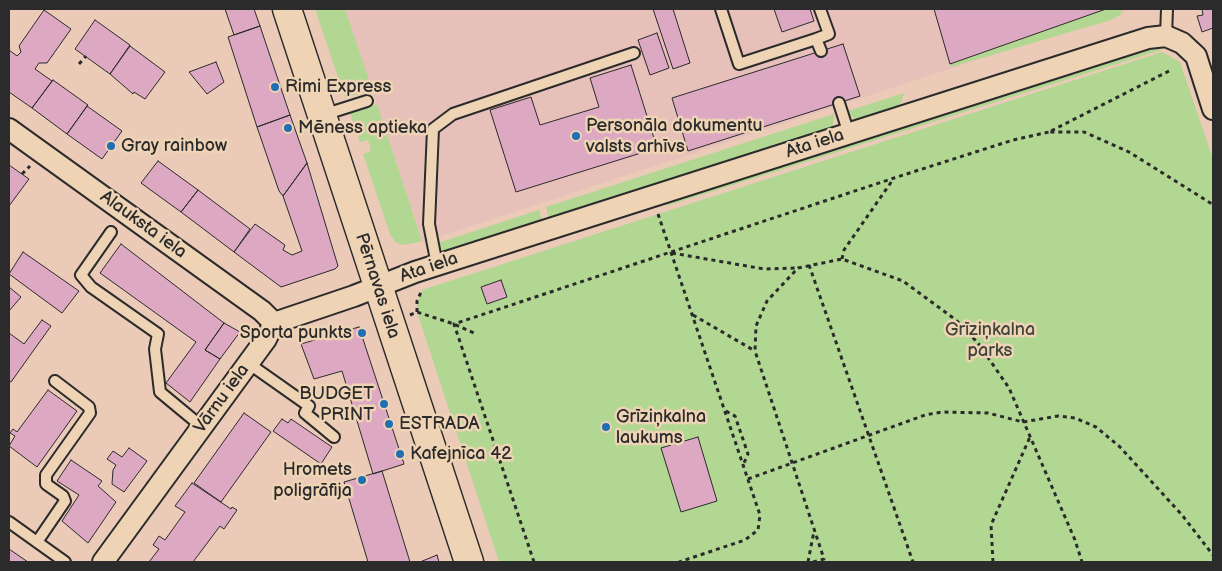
<!DOCTYPE html>
<meta charset="utf-8">
<style>
body{margin:0}
#map{position:relative;width:1222px;height:571px;overflow:hidden;background:#ebcab7;font-family:"Balsamiq Sans",sans-serif}
canvas{display:block}
.frame{position:absolute;inset:0;border:10px solid #2b2b2b;pointer-events:none}
</style>
<div id="map">
<canvas width="1222" height="571"></canvas>
<div class="frame"></div>
</div>
<script>
const c = document.querySelector('canvas').getContext('2d');
c.lineJoin = 'round';
function paint(path, color) {
  c.fillStyle = color;
  c.fill(path, 'evenodd');
}
function toPath(rows) {
  const path = new Path2D();
  for (const r of rows) {
    path.moveTo(r[0], r[1]);
    for (let i = 2; i < r.length; i += 2) path.lineTo(r[i], r[i + 1]);
  }
  return path;
}
function trace(path, color, width, dash) {
  c.strokeStyle = color;
  c.lineWidth = width;
  c.lineCap = dash ? 'butt' : 'round';
  c.setLineDash(dash || []);
  c.stroke(path);
}
function drawText(font, color, halo, rows, align = 'center') {
  c.font = font + ' "Balsamiq Sans",sans-serif';
  c.lineWidth = 5;
  c.setLineDash([]);
  c.textBaseline = 'middle';
  c.strokeStyle = halo;
  c.fillStyle = color;
  for (const [text, x, y, turn = 0] of rows) {
    c.save();
    c.translate(x, y);
    c.rotate((+turn || 0) * Math.PI / 180);
    c.textAlign = isNaN(turn) ? turn : align;
    if (halo) c.strokeText(text, 0, 0);
    c.fillText(text, 0, 0);
    c.restore();
  }
}
paint(toPath([
 [345,9,1132,9,423,242]
]), '#e7c0ba');
paint(toPath([
 [315,9,345,9,372,89,345,98],
 [1106,9,1120,9,1122,14,1111,20,951,67,950,64],
 [1156,48,1161,50,666,206,668,201],
 [1162,52,1180,62,1213,159,1213,562,499,562,417,312,417,301,422,290],
 [904,93,901,103,896,107,860,119,855,119,849,114,848,111],
 [377,104,422,241,414,243,403,245,395,242,390,234,363,154,371,151,368,140,360,142,350,113],
 [834,114,833,127,549,218,546,207],
 [539,210,542,219,437,254,435,244]
]), '#b2d792');
const building = toPath([
 [225,9,254,9,260,26,234,35,225,9],
 [653,9,673,9,690,63,673,69,653,9],
 [774,9,810,9,814,21,782,32,774,9],
 [934,9,1106,9,950,64,934,9],
 [1202,9,1213,9,1213,28,1202,32,1197,16,1203,15,1202,9],
 [44,10,71,29,47,63,39,63,35,69,52,81,32,108,9,92,9,50,17,56,21,52,19,46,44,10],
 [95,20,130,45,110,74,75,49,95,20],
 [260,26,290,115,257,127,228,37,260,26],
 [657,33,669,68,650,75,638,40,657,33],
 [843,44,860,96,688,151,672,98,843,44],
 [130,46,165,72,145,99,134,92,133,94,110,74,130,46],
 [216,62,224,82,207,94,189,72,216,62],
 [631,65,657,148,516,192,490,110,531,97,540,125,599,107,590,78,631,65],
 [53,80,88,105,67,134,32,108,53,80],
 [87,106,122,131,102,159,67,134,87,106],
 [290,115,307,163,283,196,279,191,257,127,290,115],
 [158,161,198,190,181,212,141,183,158,161],
 [307,163,338,266,335,269,281,287,234,252,255,224,285,245,283,250,292,255,302,251,283,196,307,163],
 [9,165,29,179,9,206,9,165],
 [198,190,250,229,234,252,181,212,198,190],
 [121,244,224,323,205,350,220,359,190,402,166,383,196,342,100,273,121,244],
 [23,252,79,291,62,313,9,274,23,252],
 [501,280,507,297,487,304,481,287,501,280],
 [9,287,21,297,9,311,9,287],
 [42,320,51,326,11,382,9,381,9,333,24,344,42,320],
 [224,323,240,332,220,359,205,350,224,323],
 [359,327,404,464,373,474,342,371,314,379,301,344,359,327],
 [48,390,77,411,37,467,9,446,15,436,10,433,13,429,17,432,48,390],
 [244,413,271,432,221,502,194,483,244,413],
 [282,419,288,423,291,419,332,447,321,464,273,431,282,419],
 [698,437,717,501,681,512,661,448,698,437],
 [129,448,147,461,124,492,112,484,113,470,116,465,107,459,113,451,122,457,129,448],
 [71,460,102,481,98,486,116,502,88,543,62,521,79,495,57,481,71,460],
 [382,471,410,562,368,562,344,482,382,471],
 [192,483,231,509,232,507,237,510,224,529,220,526,193,562,149,562,159,549,153,545,159,536,165,540,185,512,175,506,192,483],
 [9,549,28,562,9,562,9,549],
 [437,555,439,562,420,562,437,555]
]);
paint(building, '#dda8c1');
trace(building, '#2b2b2b', 1);
const service = toPath([
 [721,9,739,64,816,39,821,51],
 [1166,36,1167,9],
 [816,39,829,34,820,9],
 [839,103,849,134],
 [323,115,367,101],
 [111,232,81,275,91,287,158,334,155,349,160,392,201,426],
 [437,265,429,224,433,129,453,114,634,53],
 [248,363,309,406,305,413,334,437],
 [9,522,65,562],
 [37,542,65,501,63,496,46,484,46,475,90,413,89,407,55,381]
]);
const minor = toPath([
 [9,129,262,311,274,323],
 [103,562,266,339,274,323,354,296,415,272,1148,38,1166,36,1182,43,1196,56,1213,109]
]);
const primary = toPath([
 [287,9,469,562]
]);
trace(service, '#2b2b2b', 14);
trace(minor, '#2b2b2b', 24);
trace(primary, '#2b2b2b', 31);
trace(toPath([
 [79,64,86,56],
 [1169,71,1049,132,1084,132,1129,152,1212,204],
 [22,174,30,166],
 [658,214,760,515,758,530,745,540,679,562],
 [672,253,764,269,798,268],
 [842,259,844,250,894,178],
 [809,265,913,562],
 [417,312,417,301,422,290],
 [410,315,417,312,454,324,476,334],
 [693,315,755,351],
 [726,411,735,416,748,454,744,463],
 [748,479,925,415,942,412,988,413,1023,422,1058,416,1075,418,1096,427,1120,447,1182,515,1213,555],
 [534,562,454,324,894,178,1013,140,1049,132],
 [808,562,814,531],
 [813,562,824,559,755,351,756,326,767,301,798,268,842,259,903,281,956,320,978,343,1009,388,1075,540,1082,562],
 [993,562,991,525,1030,437]
]), '#2b2b2b', 3, [4, 4]);
trace(service, '#eed3b5', 10);
trace(minor, '#eed3b5', 20);
trace(primary, '#eed3b5', 28);
for (const [x, y, r, color] of [
 [275,87,5,"#1f6fb2"],
 [288,128,5,"#1f6fb2"],
 [576,136,5,"#1f6fb2"],
 [111,146,5,"#1f6fb2"],
 [362,333,5,"#1f6fb2"],
 [384,404,5,"#1f6fb2"],
 [389,424,5,"#1f6fb2"],
 [606,427,5,"#1f6fb2"],
 [400,454,5,"#1f6fb2"],
 [362,480,5,"#1f6fb2"]
]) {
  const dot = new Path2D();
  dot.arc(x, y, r, 0, 2 * Math.PI);
  c.fillStyle = color;
  c.fill(dot);
  trace(dot, '#eed3b5', 2);
}
drawText('18px', '#2b2b2b', '#eed3b5', [
 ["Rimi Express",285,87],
 ["Personāla dokumentu",586,126],
 ["valsts arhīvs",586,147],
 ["Mēness aptieka",298,128],
 ["Gray rainbow",121,146],
 ["Sporta punkts",352,333,"right"],
 ["BUDGET",374,394,"right"],
 ["PRINT",374,415,"right"],
 ["Grīziņkalna",616,417],
 ["laukums",616,438],
 ["ESTRADA",399,424],
 ["Kafejnīca 42",410,454],
 ["Hromets",352,470,"right"],
 ["poligrāfija",352,491,"right"]
], 'left');
drawText('18px', '#2b2b2b', '#eed3b5', [
 ["Ata iela",815,144,-18],
 ["Alauksta iela",143,225,36],
 ["Ata iela",429,268,-19],
 ["Pērnavas iela",377,286,72],
 ["Vārnu iela",222,399,-54]
]);
drawText('18px', '#3f453a', '#eed3b5', [
 ["Grīziņkalna",990,330],
 ["parks",990,351]
]);
</script>
